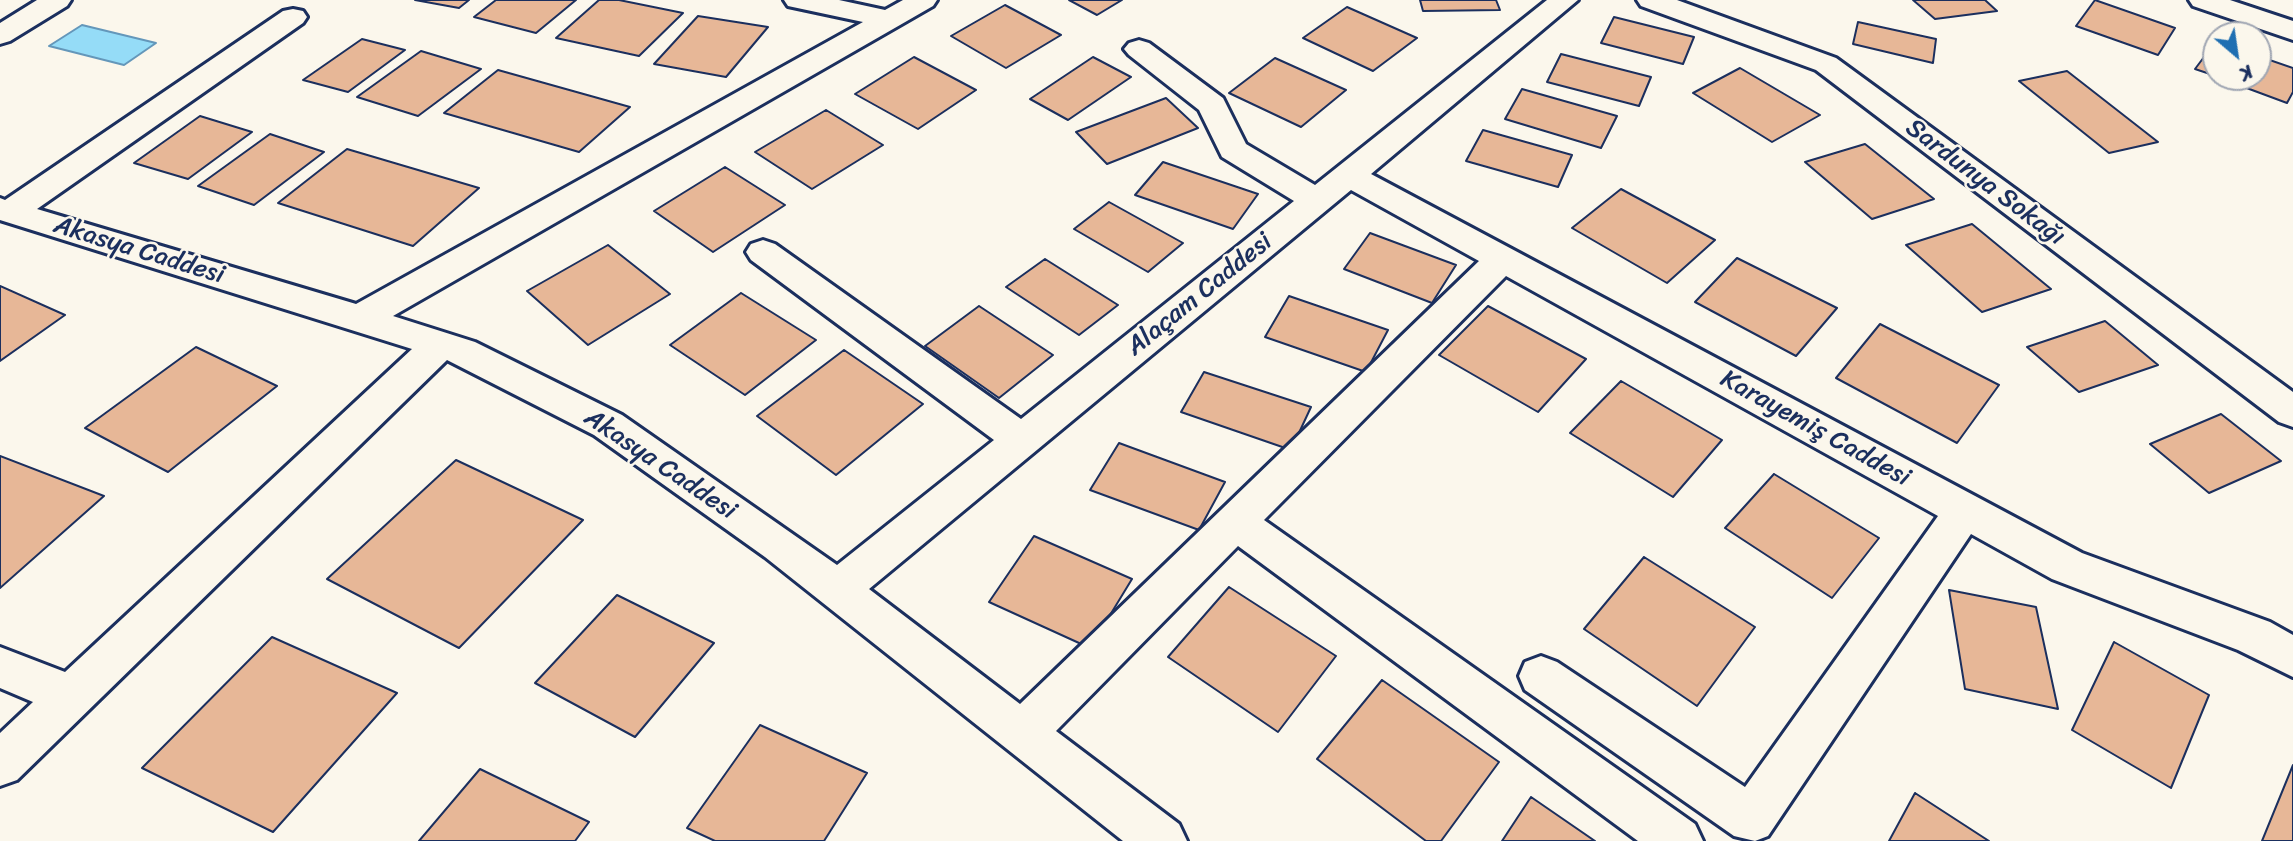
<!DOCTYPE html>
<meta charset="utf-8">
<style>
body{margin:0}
#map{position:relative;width:2293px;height:841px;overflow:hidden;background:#fbf7ec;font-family:Sriracha,sans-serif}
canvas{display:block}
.north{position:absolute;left:2202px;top:21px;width:70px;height:70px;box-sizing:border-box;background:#fbf7ec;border:2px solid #a1a7b3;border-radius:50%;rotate:151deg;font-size:19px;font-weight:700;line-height:28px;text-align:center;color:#1b2f5e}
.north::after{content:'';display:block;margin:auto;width:24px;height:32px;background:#1f6fb2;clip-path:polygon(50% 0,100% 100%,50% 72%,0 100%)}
</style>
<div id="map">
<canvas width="2293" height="841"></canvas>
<div class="north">K</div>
</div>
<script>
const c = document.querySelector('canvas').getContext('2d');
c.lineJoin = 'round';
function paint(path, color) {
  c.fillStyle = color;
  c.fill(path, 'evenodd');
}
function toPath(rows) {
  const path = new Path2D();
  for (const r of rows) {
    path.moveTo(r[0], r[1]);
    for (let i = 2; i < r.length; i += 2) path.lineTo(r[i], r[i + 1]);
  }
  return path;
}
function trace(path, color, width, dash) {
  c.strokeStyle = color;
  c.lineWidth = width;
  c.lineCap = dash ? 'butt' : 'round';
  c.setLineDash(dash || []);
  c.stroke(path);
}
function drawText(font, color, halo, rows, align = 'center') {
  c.font = font + ' Sriracha,sans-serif';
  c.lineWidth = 5;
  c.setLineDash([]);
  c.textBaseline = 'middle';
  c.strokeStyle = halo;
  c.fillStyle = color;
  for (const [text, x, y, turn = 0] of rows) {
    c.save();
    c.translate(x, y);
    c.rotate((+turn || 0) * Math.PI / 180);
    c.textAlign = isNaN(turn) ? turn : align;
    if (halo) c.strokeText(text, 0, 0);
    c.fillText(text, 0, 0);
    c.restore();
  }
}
const water = toPath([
 [82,25,156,43,124,65,49,46,82,25]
]);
paint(water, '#95dcf7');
trace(water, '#6497ba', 2);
const building = toPath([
 [415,0,469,0,459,8,415,0],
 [496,0,576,0,536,33,474,17,496,0],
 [599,0,619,0,683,13,639,56,556,38,599,0],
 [1069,0,1122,0,1097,15,1069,0],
 [1420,0,1496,0,1500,10,1423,11,1420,0],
 [1913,0,1985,0,1997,11,1935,19,1913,0],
 [2095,0,2175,28,2158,55,2076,26,2095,0],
 [1005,5,1061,35,1006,68,951,36,1005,5],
 [1347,7,1417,38,1373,71,1303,38,1347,7],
 [698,16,768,27,726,77,654,64,698,16],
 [1614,17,1694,37,1683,64,1601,43,1614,17],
 [1858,22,1936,39,1933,63,1853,44,1858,22],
 [362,39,405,50,348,92,303,80,362,39],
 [2216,41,2216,76,2195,69,2216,41],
 [421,51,481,69,418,116,357,97,421,51],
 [1561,54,1651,77,1639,106,1547,82,1561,54],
 [2258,56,2293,68,2293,92,2287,103,2217,77,2258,77,2258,56],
 [914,57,976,90,918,129,855,94,914,57],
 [1093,57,1131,77,1068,120,1030,99,1093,57],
 [1275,58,1346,90,1301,127,1229,93,1275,58],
 [1740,68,1820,115,1772,142,1693,93,1740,68],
 [498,70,630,107,579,152,444,113,498,70],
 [2067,71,2158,142,2109,153,2019,81,2067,71],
 [1522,89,1617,116,1601,148,1505,119,1522,89],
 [1166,98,1198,128,1107,164,1076,132,1166,98],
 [826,110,883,145,812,189,755,152,826,110],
 [200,116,252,132,188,179,134,163,200,116],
 [1483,130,1572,155,1558,187,1466,161,1483,130],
 [270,134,324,152,254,205,198,186,270,134],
 [1865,144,1934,199,1872,219,1805,162,1865,144],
 [347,149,479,188,413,246,278,203,347,149],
 [1163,162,1258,194,1233,229,1135,195,1163,162],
 [725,167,785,205,713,252,654,211,725,167],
 [1621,189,1715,240,1667,283,1572,228,1621,189],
 [1109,202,1183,243,1148,272,1074,229,1109,202],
 [1972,224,2051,289,1982,312,1906,245,1972,224],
 [1370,233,1456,265,1432,303,1344,269,1370,233],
 [608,245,670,294,588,345,527,291,608,245],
 [1737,258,1837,308,1796,356,1695,302,1737,258],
 [1045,259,1118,305,1079,335,1006,287,1045,259],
 [0,286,65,315,0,361,0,286],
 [741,293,816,340,745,395,670,345,741,293],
 [1289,296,1388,330,1366,372,1265,337,1289,296],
 [979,306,1053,355,999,398,925,346,979,306],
 [1488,306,1586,359,1538,412,1439,355,1488,306],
 [2105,321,2158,365,2079,392,2027,347,2105,321],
 [1880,324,1999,385,1957,443,1836,378,1880,324],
 [196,347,277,386,168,472,85,428,196,347],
 [844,350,923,404,836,475,757,416,844,350],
 [1204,372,1311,407,1291,450,1181,412,1204,372],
 [1621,381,1722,440,1673,497,1570,433,1621,381],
 [2221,414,2281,461,2209,493,2150,444,2221,414],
 [1119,443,1225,482,1199,530,1090,490,1119,443],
 [0,456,104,496,0,588,0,456],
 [456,460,583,520,459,648,327,579,456,460],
 [1774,474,1879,538,1832,598,1725,528,1774,474],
 [1034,536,1132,579,1090,648,989,602,1034,536],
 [1644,557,1755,627,1697,706,1584,629,1644,557],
 [1229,587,1336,656,1278,732,1168,657,1229,587],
 [1949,590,2036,607,2058,709,1965,689,1949,590],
 [617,595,714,643,635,737,535,683,617,595],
 [272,637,397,693,273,832,142,768,272,637],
 [2114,642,2209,695,2171,788,2072,730,2114,642],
 [1382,680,1499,762,1441,841,1426,841,1317,759,1382,680],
 [760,725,867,773,824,841,715,841,687,828,760,725],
 [2293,765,2293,841,2262,841,2293,765],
 [480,769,589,822,575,841,419,841,480,769],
 [1915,793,1989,841,1889,841,1915,793],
 [1531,797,1595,841,1502,841,1531,797]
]);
paint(building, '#e7b797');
trace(building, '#1b2f5e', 2);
const minor = toPath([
 [37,0,71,0,67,6,10,41,0,44,0,23,37,0],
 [784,0,839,0,885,10,903,0,937,0,933,6,900,25,393,316,475,342,622,415,837,565,994,440,751,260,746,252,751,244,763,240,775,244,1021,419,1294,201,1222,157,1199,110,1129,55,1124,49,1129,43,1139,40,1149,43,1223,98,1246,144,1315,185,1547,0,1578,0,1371,174,2082,553,2270,622,2293,635,2293,677,2238,650,2052,579,1971,534,1768,836,1755,841,1734,836,1525,690,1519,676,1525,662,1541,656,1557,662,1745,787,1938,516,1506,276,1264,520,1695,824,1703,841,1638,841,1238,546,1056,731,1179,824,1187,841,1123,841,765,557,594,435,447,360,17,780,0,786,0,733,33,702,0,688,0,647,65,672,412,349,0,220,0,198,5,200,283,11,293,9,303,11,307,17,303,23,37,209,356,304,863,22,788,6,784,0],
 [1351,190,1479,261,1020,704,869,589,1351,190],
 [1637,0,1677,0,1836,58,2293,392,2293,427,2279,422,1816,70,1641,6,1637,0],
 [2189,0,2230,0,2293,21,2293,40,2193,6,2189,0]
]);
trace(minor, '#1b2f5e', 6);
paint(minor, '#fbf7ec');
drawText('26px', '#1b2f5e', '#fbf7ec', [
 ["Sardunya Sokağı",1985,183,37],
 ["Akasya Caddesi",139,251,17],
 ["Alaçam Caddesi",1200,295,-39],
 ["Karayemiş Caddesi",1815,429,29],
 ["Akasya Caddesi",660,465,34]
]);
</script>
